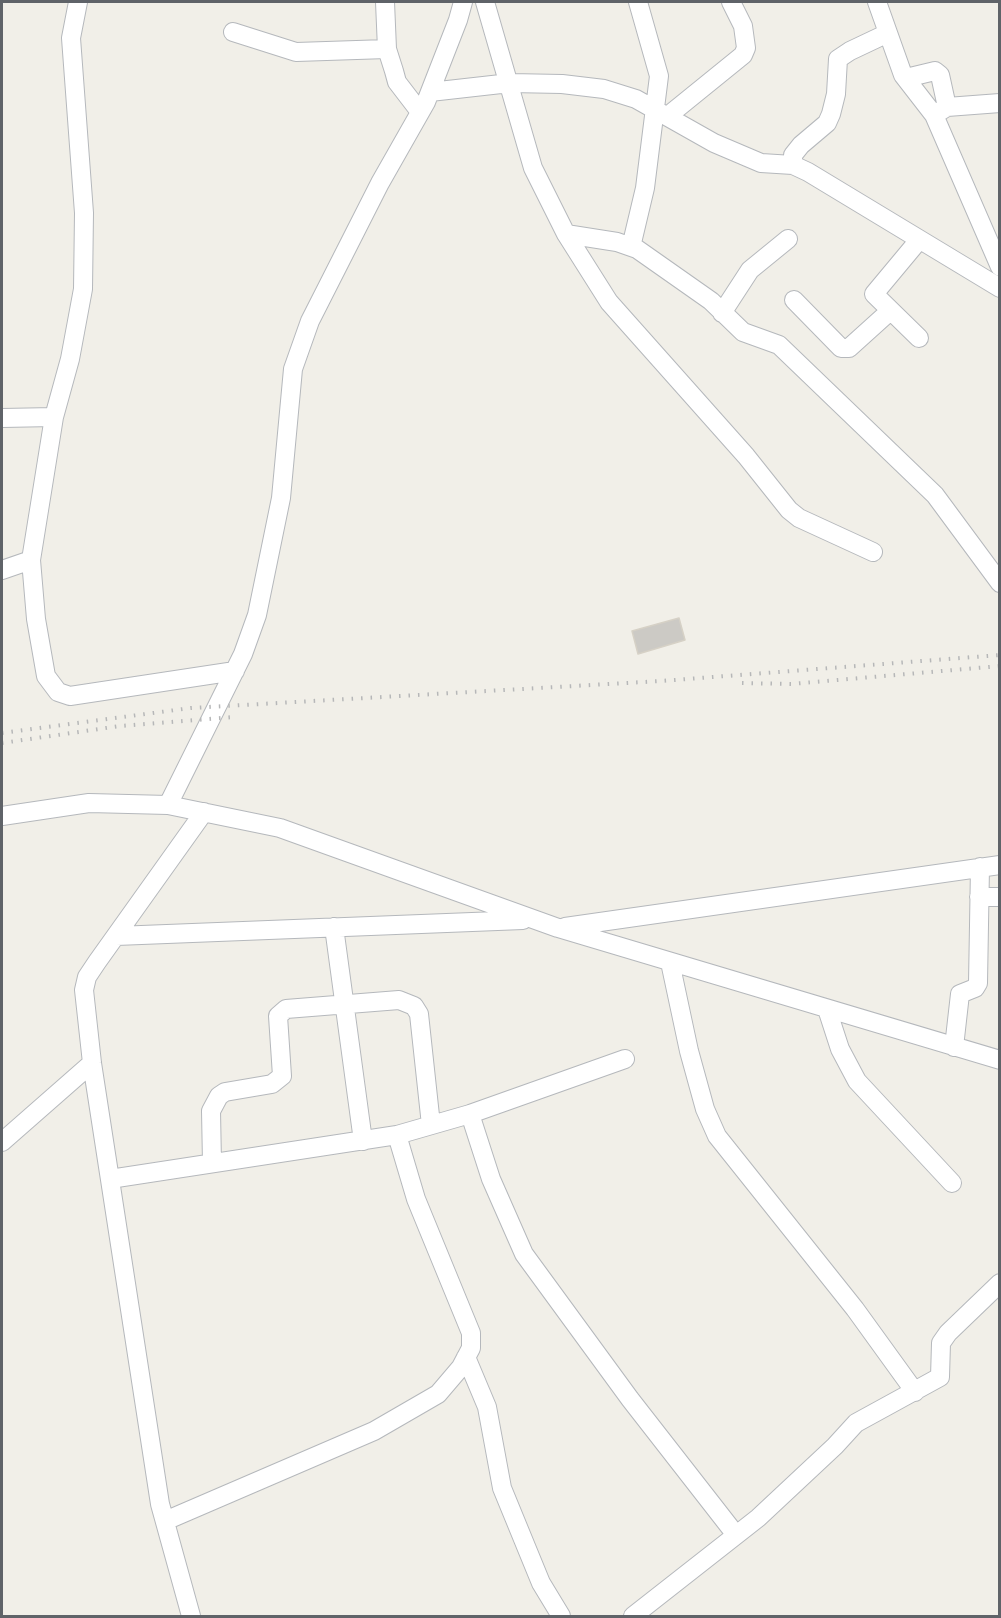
<!DOCTYPE html>
<style>
body{margin:0}
#map{position:relative;width:1001px;height:1618px;overflow:hidden;background:#f1efe8;font-family:Quicksand,sans-serif}
canvas{display:block}
.frame{position:absolute;inset:0;border:3px solid #5f6368;pointer-events:none}
</style>
<div id="map">
<canvas width="1001" height="1618"></canvas>
<div class="frame"></div>
</div>
<script>
const c = document.querySelector('canvas').getContext('2d');
c.lineJoin = 'round';
function paint(path, color) {
  c.fillStyle = color;
  c.fill(path, 'evenodd');
}
function toPath(rows) {
  const path = new Path2D();
  for (const r of rows) {
    path.moveTo(r[0], r[1]);
    for (let i = 2; i < r.length; i += 2) path.lineTo(r[i], r[i + 1]);
  }
  return path;
}
function trace(path, color, width, dash) {
  c.strokeStyle = color;
  c.lineWidth = width;
  c.lineCap = dash ? 'butt' : 'round';
  c.setLineDash(dash || []);
  c.stroke(path);
}
const building = toPath([
 [679,618,685,640,638,654,632,631,679,618]
]);
paint(building, '#cccac5');
trace(building, '#d6d1c6', 1.5);
const minor = toPath([
 [78,2,71,38,84,213,83,289,70,359,54,417,31,560,36,619,46,676,58,692,70,696,235,671],
 [385,2,387,49,394,71,397,82,420,112],
 [485,2,533,168,566,234,609,302,746,456,789,510,799,518,873,552],
 [877,2,903,75,910,77,935,71,940,75,947,107],
 [233,32,296,52,387,49],
 [903,75,934,115],
 [430,92,510,83,562,84,604,89,636,99,714,143,761,163,793,165,808,172,1000,288],
 [1000,103,947,107,934,115,1000,267],
 [669,115,743,55,746,48,743,26,731,2],
 [793,165,793,155,801,145,827,123,831,114,836,94,838,59,850,51,888,33],
 [566,234,617,242,637,249,711,301,743,332,779,345,935,495,1000,583],
 [631,247,645,188,659,76,638,2],
 [794,300,841,348,849,348,890,311],
 [722,313,750,270,788,239],
 [919,338,874,294,919,240],
 [2,418,54,417],
 [2,570,31,560],
 [168,805,243,654,257,615,281,498,293,369,310,321,380,183,426,102,458,20,463,2],
 [2,816,89,803,168,805,280,828,558,928,1000,1060],
 [979,897,1000,897],
 [334,927,363,1141],
 [565,927,1000,865],
 [116,936,523,920],
 [670,962,689,1051,705,1109,717,1136,855,1309,915,1392],
 [827,1009,840,1049,857,1081,952,1183],
 [954,1047,960,994,975,988,978,983,980,867],
 [470,1114,491,1179,524,1254,630,1399,736,1535],
 [2,1142,92,1063],
 [212,1163,211,1111,219,1096,225,1092,272,1084,282,1076,278,1016,286,1009,399,1000,414,1006,419,1014,431,1125],
 [110,1179,397,1135,470,1114,625,1059],
 [466,1357,487,1407,502,1488,541,1583,561,1616],
 [165,1521,374,1431,438,1394,461,1367,471,1348,471,1333,416,1199,397,1135],
 [191,1616,160,1504,92,1063,84,990,87,977,97,962,204,812],
 [633,1616,758,1518,835,1446,856,1423,940,1377,941,1343,948,1333,1000,1283]
]);
trace(minor, '#b5b8bc', 20);
trace(minor, '#fff', 18);
trace(toPath([
 [742,683,791,684,1000,666],
 [2,733,191,708,661,681,1000,655],
 [2,743,120,726,234,717]
]), '#b6b7b8', 4, [1.5, 8]);
</script>
